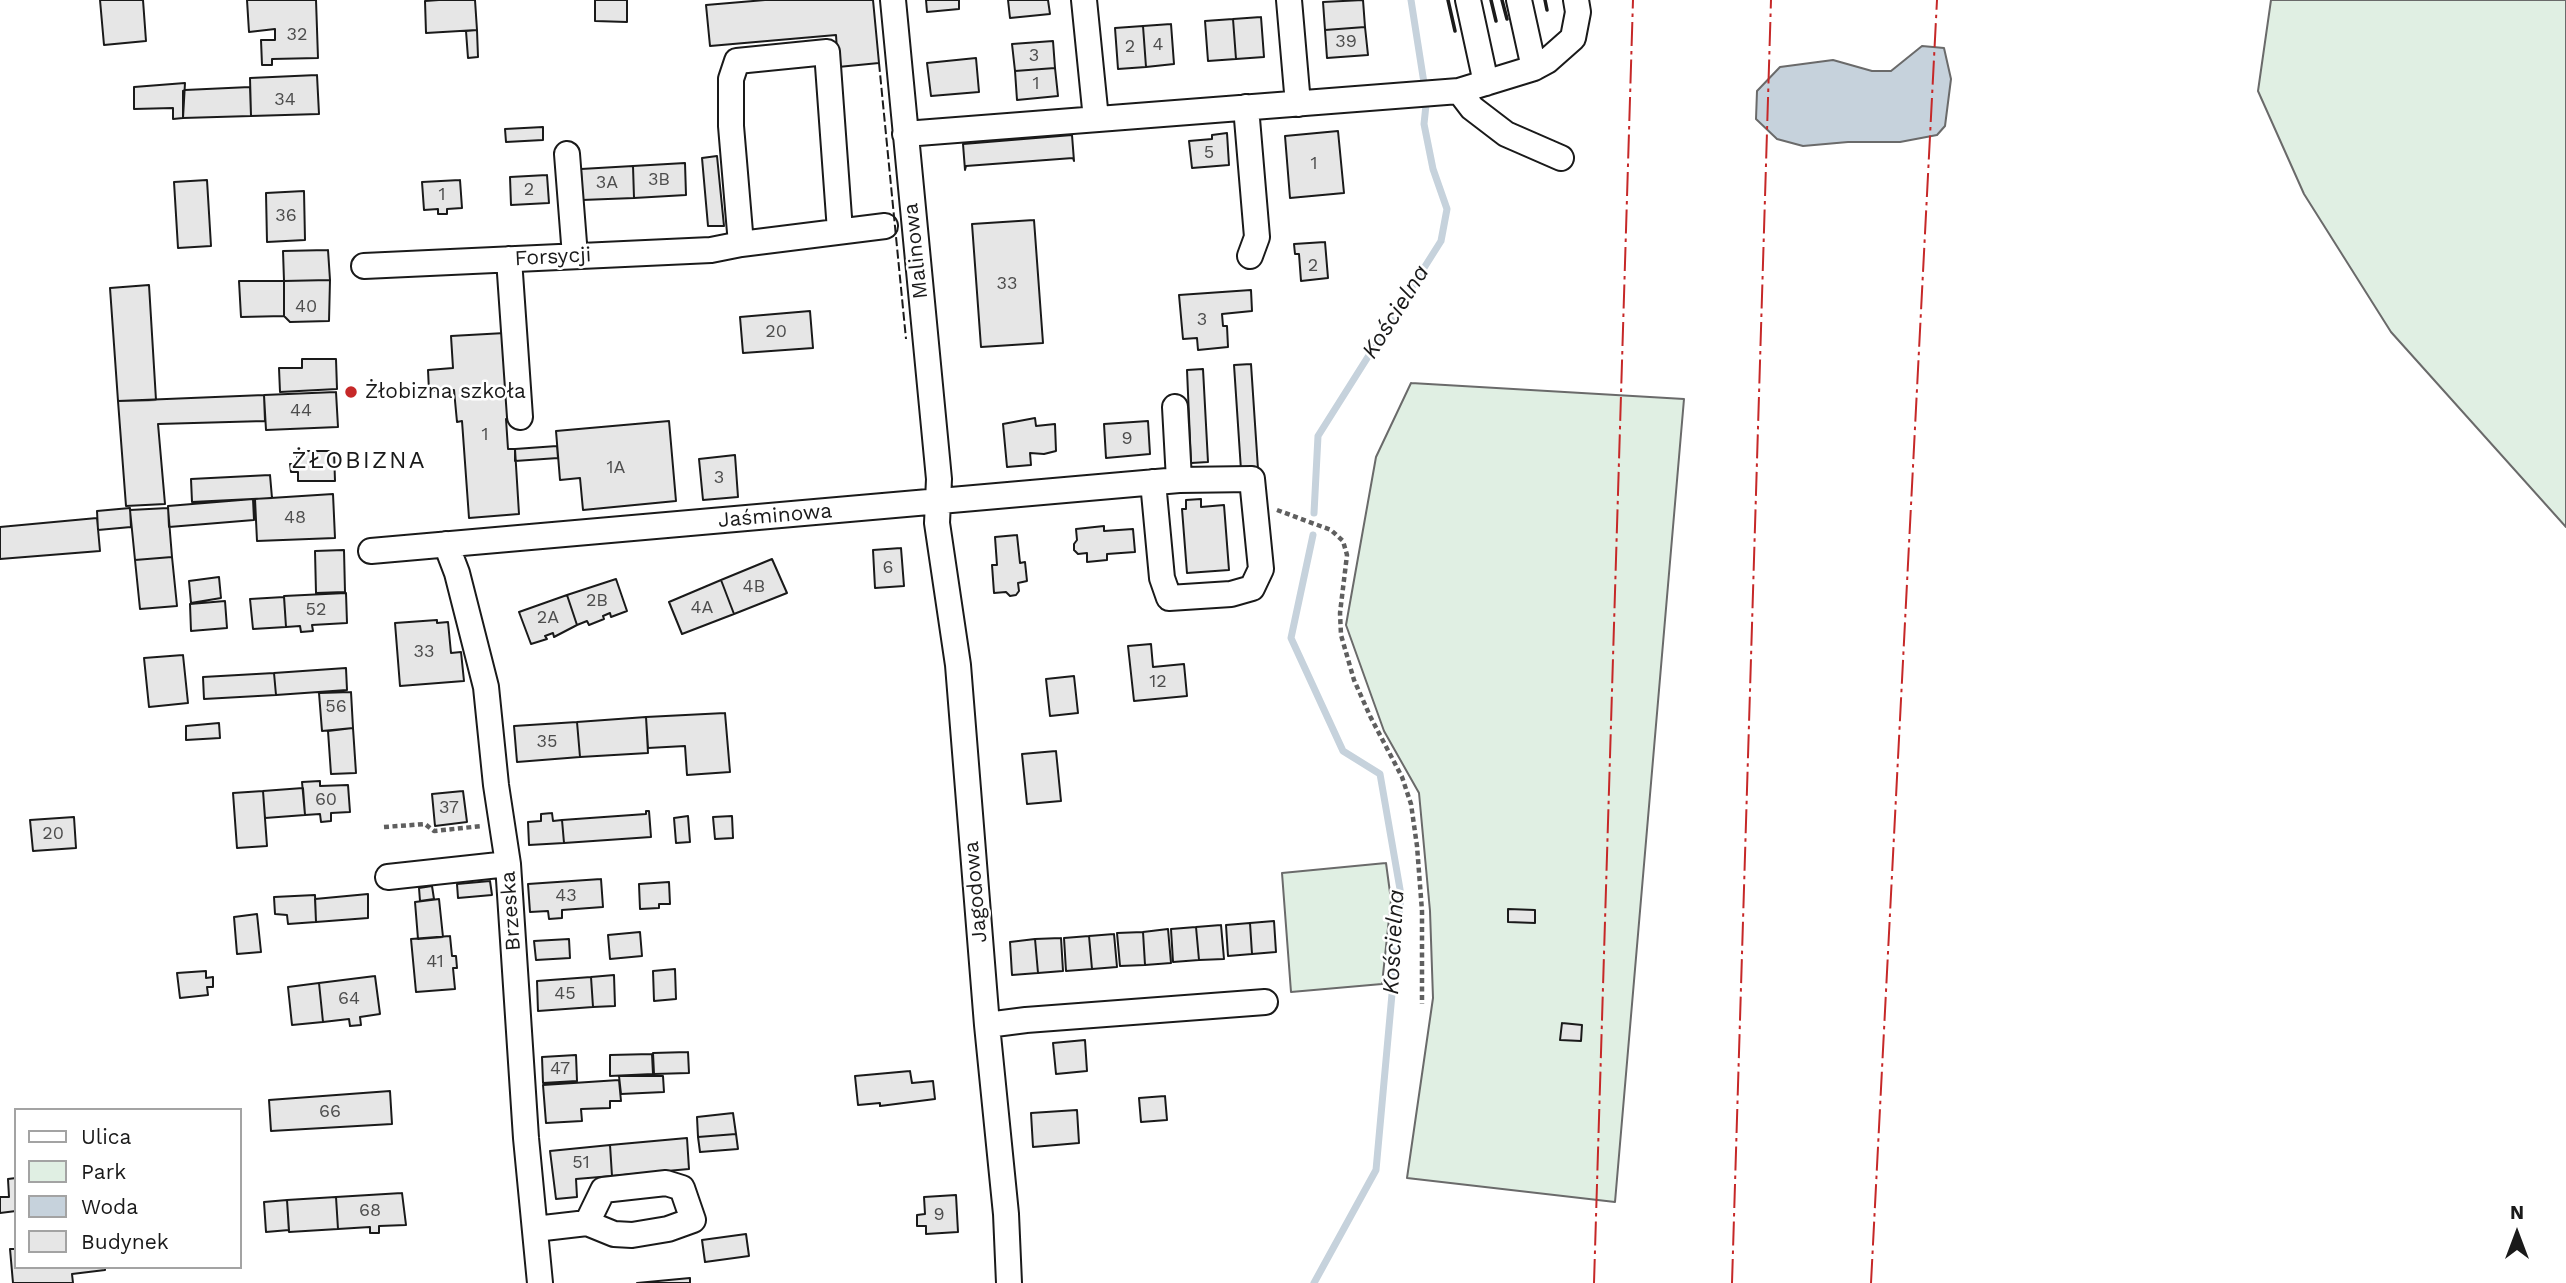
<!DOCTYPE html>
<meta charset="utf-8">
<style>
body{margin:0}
#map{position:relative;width:2566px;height:1283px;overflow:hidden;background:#fff;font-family:"Work Sans",sans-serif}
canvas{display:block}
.legend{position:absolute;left:14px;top:1108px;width:228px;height:161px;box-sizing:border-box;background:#fff;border:2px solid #a3a3a3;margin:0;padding:9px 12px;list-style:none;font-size:21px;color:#1a1a1a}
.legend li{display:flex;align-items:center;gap:14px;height:35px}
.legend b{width:35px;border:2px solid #a3a3a3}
.north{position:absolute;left:2482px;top:1199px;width:70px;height:70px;-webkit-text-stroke:5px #fff;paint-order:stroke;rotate:0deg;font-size:19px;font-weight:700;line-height:28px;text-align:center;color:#1a1a1a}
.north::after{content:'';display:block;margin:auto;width:24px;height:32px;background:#1a1a1a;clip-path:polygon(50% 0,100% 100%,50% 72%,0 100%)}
</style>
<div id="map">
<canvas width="2566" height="1283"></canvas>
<ul class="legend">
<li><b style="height:9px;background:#fff"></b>Ulica</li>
<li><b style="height:19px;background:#e0efe3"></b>Park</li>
<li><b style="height:19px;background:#c6d2dc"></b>Woda</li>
<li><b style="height:19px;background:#e6e6e6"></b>Budynek</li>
</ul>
<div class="north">N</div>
</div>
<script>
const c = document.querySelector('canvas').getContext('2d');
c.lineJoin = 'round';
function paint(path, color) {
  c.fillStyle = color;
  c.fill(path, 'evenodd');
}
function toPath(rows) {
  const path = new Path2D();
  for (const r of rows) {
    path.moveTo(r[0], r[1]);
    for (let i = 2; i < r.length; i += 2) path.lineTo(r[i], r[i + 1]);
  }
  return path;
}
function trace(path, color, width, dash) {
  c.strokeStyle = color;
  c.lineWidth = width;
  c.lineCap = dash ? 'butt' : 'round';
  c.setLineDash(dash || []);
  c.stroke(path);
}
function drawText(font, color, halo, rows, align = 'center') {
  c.font = font + ' "Work Sans",sans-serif';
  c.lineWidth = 5;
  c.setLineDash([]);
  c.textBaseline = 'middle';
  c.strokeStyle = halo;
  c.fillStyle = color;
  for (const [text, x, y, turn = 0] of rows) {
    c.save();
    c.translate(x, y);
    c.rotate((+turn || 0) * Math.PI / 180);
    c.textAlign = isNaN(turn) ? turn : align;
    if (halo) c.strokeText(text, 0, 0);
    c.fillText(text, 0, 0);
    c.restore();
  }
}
const green = toPath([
 [2271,0,2566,0,2566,527,2391,332,2304,194,2258,91,2271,0],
 [1411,383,1684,399,1615,1202,1407,1178,1433,998,1430,911,1419,793,1384,731,1346,625,1376,457,1411,383],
 [1386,863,1391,900,1382,984,1291,992,1282,873,1386,863]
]);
paint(green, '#e0efe3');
trace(green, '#6a6a6a', 2);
const water = toPath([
 [1922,46,1944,48,1951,79,1945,126,1937,135,1900,142,1848,142,1803,146,1777,139,1756,119,1757,91,1780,67,1833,60,1872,71,1891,71,1922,46]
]);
paint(water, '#c6d2dc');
trace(water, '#6a6a6a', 2);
trace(toPath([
 [1411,0,1424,83],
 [1314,513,1318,436,1441,241,1447,209,1433,169,1424,124,1426,105],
 [1313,535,1291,638,1343,751,1380,774,1401,895,1376,1170,1314,1283]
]), '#c6d2dc', 7);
const building = toPath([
 [100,0,143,0,146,41,104,45,100,0],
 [247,0,316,0,318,58,272,59,272,65,262,65,261,40,275,40,275,29,249,32,247,0],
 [439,0,475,0,477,30,426,33,425,1,439,0],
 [595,0,627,0,627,22,595,21,595,0],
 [765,0,873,0,879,63,838,67,836,35,710,46,706,5,765,0],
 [926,0,959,0,959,9,927,12,926,0],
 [1008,0,1048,0,1050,14,1010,18,1008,0],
 [1363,0,1365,27,1325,30,1323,2,1363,0],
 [1261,17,1264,57,1236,59,1233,19,1261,17],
 [1233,19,1236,59,1208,61,1205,21,1233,19],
 [1171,24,1174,64,1146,67,1143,26,1171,24],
 [1143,26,1146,67,1118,69,1115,28,1143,26],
 [1365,27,1368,55,1327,58,1325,30,1365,27],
 [477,30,478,57,468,58,466,31,477,30],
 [1053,41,1055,68,1015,71,1012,44,1053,41],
 [976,58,979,92,931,96,927,63,976,58],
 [1055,68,1058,96,1017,100,1015,71,1055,68],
 [317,75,319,114,251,116,250,78,317,75],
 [185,83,183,118,173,119,173,108,134,109,134,87,185,83],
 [250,87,251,116,183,118,183,91,185,90,250,87],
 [543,127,543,140,506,142,505,129,543,127],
 [1338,131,1344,193,1290,198,1285,136,1338,131],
 [1227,133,1229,165,1192,168,1189,141,1212,139,1212,135,1227,133],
 [1072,135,1074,161,1073,158,966,166,965,170,963,144,1072,135],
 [717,156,724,226,708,226,702,158,717,156],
 [685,163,686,195,634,198,633,166,685,163],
 [633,166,634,198,582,200,581,169,633,166],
 [547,175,549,203,511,205,510,177,547,175],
 [207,180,211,246,178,248,174,182,207,180],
 [460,180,462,208,447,209,447,214,438,214,438,209,424,210,422,182,460,180],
 [304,191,305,240,267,242,266,193,304,191],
 [1034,220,1043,343,981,347,972,224,1034,220],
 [1325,242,1328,278,1301,281,1299,254,1295,254,1294,244,1325,242],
 [328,250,330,280,284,281,283,251,328,250],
 [330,280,329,321,290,322,284,316,284,281,330,280],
 [239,281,284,281,284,316,241,317,239,281],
 [149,285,156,400,118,401,110,288,149,285],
 [1251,290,1252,311,1222,314,1223,326,1227,326,1228,347,1198,350,1197,338,1183,339,1179,295,1251,290],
 [810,311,813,348,743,353,740,317,810,311],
 [505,333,511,419,506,419,508,449,515,449,519,514,469,518,462,421,457,422,454,390,429,391,428,370,453,368,451,336,505,333],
 [302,359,336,359,337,389,280,392,279,368,302,368,302,359],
 [1251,364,1258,469,1241,470,1234,365,1251,364],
 [1203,369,1208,462,1191,463,1187,370,1203,369],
 [336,392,338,427,266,430,264,395,336,392],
 [264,395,265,421,158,424,165,504,126,506,118,401,264,395],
 [1035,418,1036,426,1055,424,1056,451,1044,454,1030,453,1031,465,1007,467,1003,424,1035,418],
 [669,421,676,501,583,510,580,478,560,480,556,431,669,421],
 [1148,421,1150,454,1106,458,1104,424,1148,421],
 [557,446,558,458,515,461,515,449,557,446],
 [297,451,334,451,335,481,298,481,298,472,291,472,290,464,297,464,297,451],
 [735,455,738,497,703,500,699,459,735,455],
 [270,475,272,498,192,502,191,479,270,475],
 [333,494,335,538,257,541,255,499,333,494],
 [253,499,254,520,169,527,168,506,253,499],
 [1201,499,1201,507,1224,505,1229,570,1187,573,1182,509,1186,509,1186,500,1201,499],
 [130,508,131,527,98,530,97,511,130,508],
 [168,508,172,557,135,560,130,510,168,508],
 [97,518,100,551,0,559,0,527,97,518],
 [1104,526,1104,531,1133,529,1135,552,1107,554,1107,560,1087,562,1087,553,1078,554,1074,550,1074,544,1077,540,1076,529,1104,526],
 [1017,535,1020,563,1025,562,1027,581,1018,583,1019,591,1016,595,1010,596,1006,592,994,593,992,565,997,565,995,537,1017,535],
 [901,548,904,586,875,588,873,550,901,548],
 [344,550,345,592,316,593,315,551,344,550],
 [172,557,177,606,140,609,135,560,172,557],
 [772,559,787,593,734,614,721,580,772,559],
 [219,577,221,598,191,603,189,581,219,577],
 [616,579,627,611,611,617,610,613,603,616,604,619,589,625,587,621,577,625,567,595,616,579],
 [721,580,734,614,682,634,669,602,721,580],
 [346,593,347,623,312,625,313,631,301,632,300,626,286,627,284,596,346,593],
 [567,595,577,625,554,637,553,633,545,636,547,639,531,644,519,612,567,595],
 [284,597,286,627,253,629,250,599,284,597],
 [225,601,227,628,191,631,190,604,225,601],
 [437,620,437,623,448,622,451,653,461,652,464,681,400,686,395,623,437,620],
 [1151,644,1153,667,1184,664,1187,696,1134,701,1128,646,1151,644],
 [183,655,188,703,149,707,144,658,183,655],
 [346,668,347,690,276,695,274,673,346,668],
 [274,673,276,695,204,699,203,677,274,673],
 [1074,676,1078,713,1050,716,1046,679,1074,676],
 [351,692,353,728,322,731,319,693,351,692],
 [725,713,730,772,687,775,685,746,648,748,646,717,725,713],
 [646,717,648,753,580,757,577,722,646,717],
 [577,722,580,757,517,762,514,726,577,722],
 [219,723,220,738,186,740,186,726,219,723],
 [353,728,356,773,331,774,328,731,353,728],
 [1056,751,1061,801,1027,804,1022,754,1056,751],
 [320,781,320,786,348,785,350,812,331,813,331,821,321,822,320,814,305,815,302,782,320,781],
 [303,788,305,815,265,818,263,791,303,788],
 [263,791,267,846,237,848,233,793,263,791],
 [463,791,467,822,435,826,432,794,463,791],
 [646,811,649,811,651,837,564,843,562,820,646,814,646,811],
 [552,813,553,821,562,820,564,843,529,845,528,822,541,821,541,814,552,813],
 [688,816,690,842,676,843,674,818,688,816],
 [732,816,733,838,715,839,713,817,732,816],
 [74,817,76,848,33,851,30,820,74,817],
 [601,879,603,907,562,910,562,918,549,919,548,911,530,912,528,884,601,879],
 [490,881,492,895,458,898,457,884,490,881],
 [669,882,670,904,659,904,659,908,640,909,639,884,669,882],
 [432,886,434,899,420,901,419,888,432,886],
 [368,894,368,918,316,922,315,899,368,894],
 [315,895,316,922,288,924,287,915,275,914,274,897,315,895],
 [439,899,443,937,418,939,415,902,439,899],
 [1508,909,1535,910,1535,923,1508,922,1508,909],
 [257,914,261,952,237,954,234,917,257,914],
 [1274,921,1276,952,1252,954,1250,923,1274,921],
 [1250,923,1252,954,1228,956,1226,925,1250,923],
 [1221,925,1224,959,1199,960,1196,927,1221,925],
 [1196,927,1199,960,1173,962,1171,929,1196,927],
 [1168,929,1171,963,1145,965,1143,932,1168,929],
 [640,932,642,956,610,959,608,935,640,932],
 [1143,932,1145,965,1120,966,1117,933,1143,932],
 [1114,934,1117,967,1092,969,1089,936,1114,934],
 [450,936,452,956,456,956,457,968,453,968,455,989,416,992,411,939,450,936],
 [1089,936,1092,969,1066,971,1064,938,1089,936],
 [1061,938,1063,971,1038,973,1035,939,1061,938],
 [569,939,570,958,536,960,534,941,569,939],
 [1035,939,1038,973,1012,975,1010,942,1035,939],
 [675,969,676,999,654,1001,653,971,675,969],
 [206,971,206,978,213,977,213,987,207,987,208,995,180,998,177,973,206,971],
 [614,975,615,1006,593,1007,591,977,614,975],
 [375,976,380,1014,360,1017,361,1025,350,1026,349,1019,323,1022,319,983,375,976],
 [591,977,593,1007,538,1011,537,981,591,977],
 [319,983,323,1022,292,1025,288,987,319,983],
 [1562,1023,1582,1025,1581,1041,1560,1040,1562,1023],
 [1085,1040,1087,1071,1056,1074,1053,1043,1085,1040],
 [688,1052,689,1073,654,1074,653,1053,688,1052],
 [652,1054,653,1074,610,1076,610,1055,652,1054],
 [576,1055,577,1081,543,1083,542,1057,576,1055],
 [910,1071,912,1083,933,1081,935,1099,880,1106,880,1103,858,1105,855,1076,910,1071],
 [619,1076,663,1076,664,1092,621,1094,619,1076],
 [619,1080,621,1101,610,1101,610,1108,581,1109,582,1121,546,1123,543,1085,619,1080],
 [390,1091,392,1124,271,1131,269,1100,390,1091],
 [1165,1096,1167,1120,1141,1122,1139,1098,1165,1096],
 [1077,1110,1079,1143,1033,1147,1031,1113,1077,1110],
 [733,1113,736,1134,698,1137,697,1117,733,1113],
 [736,1134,738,1149,700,1152,698,1137,736,1134],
 [687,1138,689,1169,612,1176,610,1145,687,1138],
 [610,1145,612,1176,576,1179,577,1197,556,1199,550,1151,610,1145],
 [16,1178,16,1211,0,1213,0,1197,9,1197,8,1179,16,1178],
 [402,1193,406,1225,379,1226,379,1233,370,1233,370,1227,338,1229,336,1197,402,1193],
 [956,1195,958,1232,926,1234,926,1226,917,1226,917,1215,925,1214,924,1197,956,1195],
 [336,1197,338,1229,289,1232,287,1200,336,1197],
 [287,1200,289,1230,266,1232,264,1202,287,1200],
 [746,1234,749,1256,705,1262,702,1240,746,1234],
 [10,1249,16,1249,16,1267,105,1267,105,1270,72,1274,73,1283,13,1283,10,1249],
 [690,1278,690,1283,637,1283,690,1278]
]);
paint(building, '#e6e6e6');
trace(building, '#1a1a1a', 2);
const minor = toPath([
 [893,0,939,479,937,523,958,665,987,1025,1006,1214,1009,1283],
 [1084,0,1096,119],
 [1289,0,1298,104],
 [1468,0,1486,83],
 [1519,0,1534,68],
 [1459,91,1472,108,1506,134,1561,158],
 [1246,107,1257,237,1250,256],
 [905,134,1459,91,1534,68,1547,61,1573,38,1578,12,1576,0],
 [567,154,575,256],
 [741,244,731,126,731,79,737,61,827,52,840,231],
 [509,259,520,417],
 [364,266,711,250,741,244,885,226],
 [1153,482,1162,578,1169,598,1231,594,1252,588,1261,569,1252,479,1179,480,1175,407],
 [446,544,457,573,486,687,496,785,508,864,526,1138,540,1283],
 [371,551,1179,480],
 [388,877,508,864],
 [987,1025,1026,1020,1265,1002],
 [535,1229,587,1223,614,1234,632,1235,668,1229,693,1220,682,1188,666,1183,603,1190,587,1223]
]);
trace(minor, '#1a1a1a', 28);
trace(toPath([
 [1277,510,1331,530,1343,541,1347,555,1340,613,1341,635,1354,680,1370,716,1402,777,1411,804,1417,846,1422,911,1422,1004],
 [384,827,425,824,434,831,482,826]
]), '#5f5f5f', 4.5, [5, 3.5]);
trace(minor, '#fff', 24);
trace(toPath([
 [879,63,906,339]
]), '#1a1a1a', 2, [9, 3.5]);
trace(toPath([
 [1448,0,1455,31],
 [1491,0,1496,21],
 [1502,0,1507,19],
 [1545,0,1547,10]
]), '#1a1a1a', 3.5);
trace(toPath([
 [1594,1283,1633,0],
 [1732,1283,1771,0],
 [1871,1283,1937,0]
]), '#c62828', 2, [24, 5, 3.5, 5]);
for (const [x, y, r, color] of [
 [351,392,7,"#c62828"]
]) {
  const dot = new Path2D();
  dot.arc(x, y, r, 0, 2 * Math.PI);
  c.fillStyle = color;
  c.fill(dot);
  trace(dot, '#fff', 2.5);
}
drawText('18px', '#4d4d4d', null, [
 ["32",297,35],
 ["39",1346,42],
 ["4",1158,45],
 ["2",1130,47],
 ["3",1034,56],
 ["1",1036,84],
 ["34",285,100],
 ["5",1209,153],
 ["1",1314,164],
 ["3B",659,180],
 ["3A",607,183],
 ["2",529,190],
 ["1",442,195],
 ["36",286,216],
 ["2",1313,266],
 ["33",1007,284],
 ["40",306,307],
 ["3",1202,320],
 ["20",776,332],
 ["44",301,411],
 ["1",485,435],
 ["9",1127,439],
 ["1A",616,468],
 ["3",719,478],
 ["48",295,518],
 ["6",888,568],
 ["4B",754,587],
 ["2B",597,601],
 ["4A",702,608],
 ["52",316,610],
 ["2A",548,618],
 ["33",424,652],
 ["12",1158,682],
 ["56",336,707],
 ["35",547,742],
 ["60",326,800],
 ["37",449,808],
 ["20",53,834],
 ["43",566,896],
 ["41",435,962],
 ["45",565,994],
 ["64",349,999],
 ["47",560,1069],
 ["66",330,1112],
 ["51",581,1163],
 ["68",370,1211],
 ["9",939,1215]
]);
drawText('21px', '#1a1a1a', '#fff', [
 ["Malinowa",916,251,-96],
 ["Forsycji",553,257,-3],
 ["Jaśminowa",775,516,-5],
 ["Jagodowa",976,892,-95],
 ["Brzeska",511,911,-94]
]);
drawText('21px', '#1a1a1a', '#fff', [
 ["Żłobizna szkoła",365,392]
], 'left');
drawText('italic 23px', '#1a1a1a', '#fff', [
 ["Kościelna",1396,312,-58],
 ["Kościelna",1394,942,-87]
]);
c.letterSpacing = '2px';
drawText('24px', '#1a1a1a', '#fff', [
 ["ŻŁOBIZNA",359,461]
]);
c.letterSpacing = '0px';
</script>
